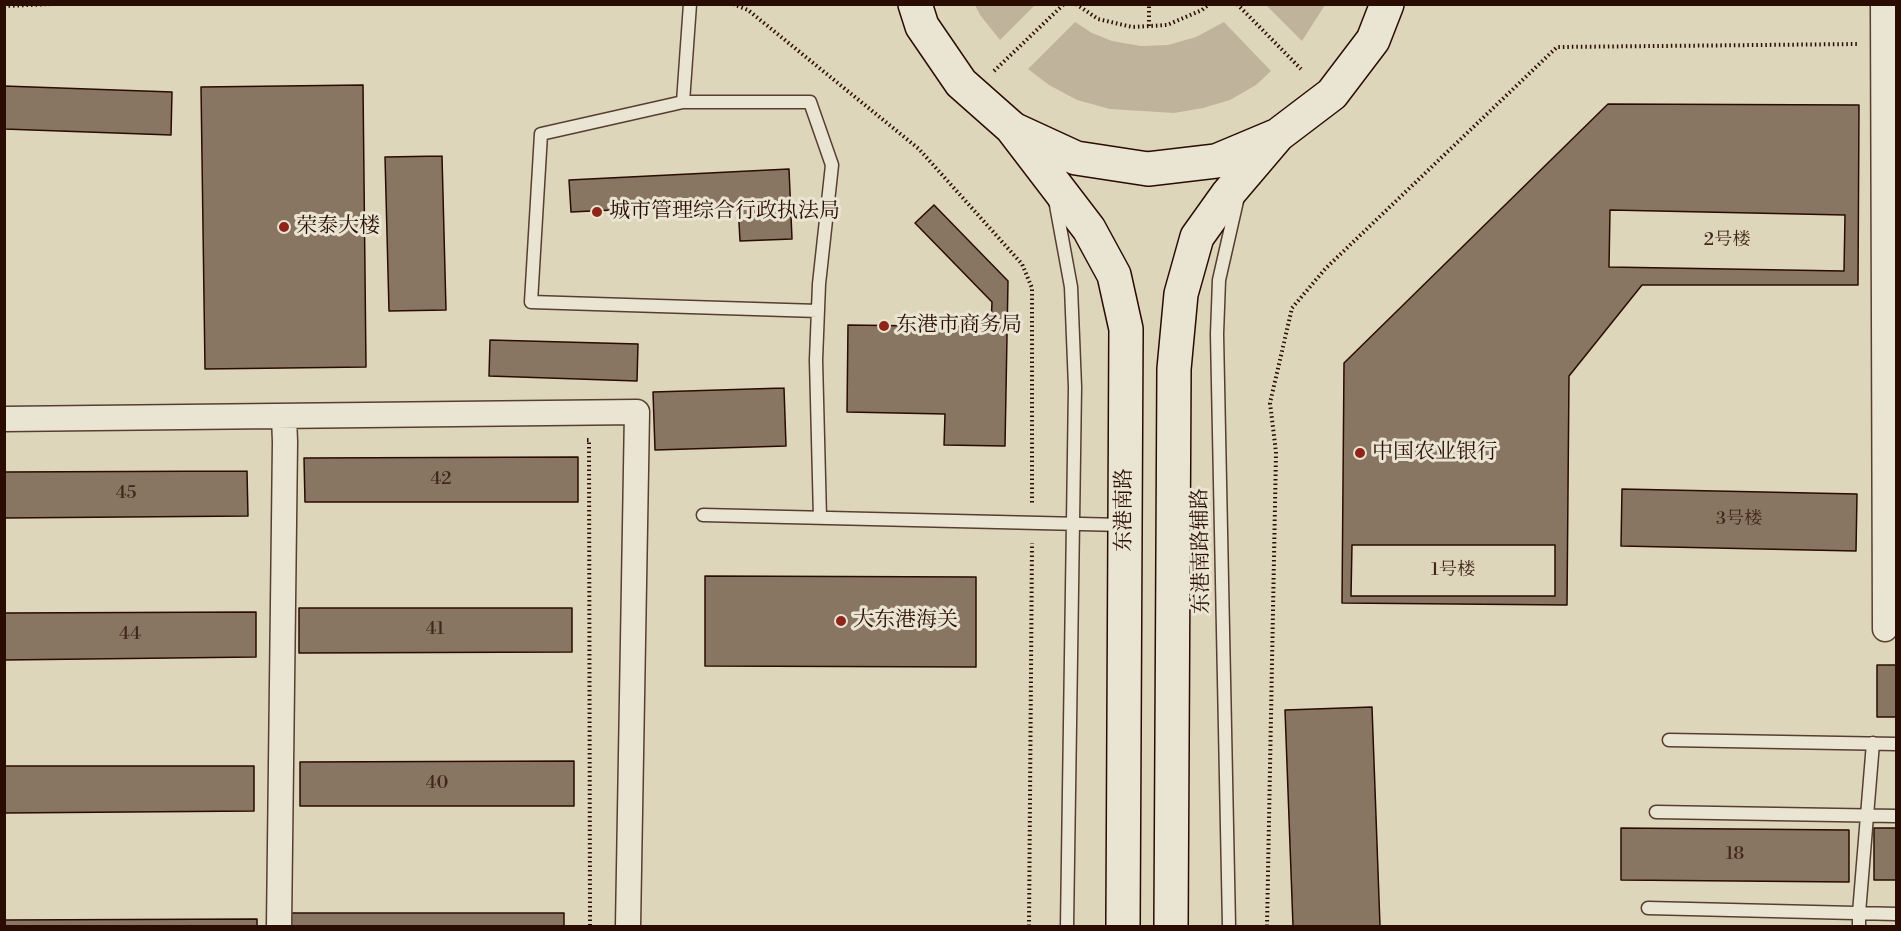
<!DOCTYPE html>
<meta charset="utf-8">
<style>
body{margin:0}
#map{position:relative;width:1901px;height:931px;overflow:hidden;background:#ded6ba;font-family:"Libre Bodoni",serif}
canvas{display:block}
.frame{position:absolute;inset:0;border:6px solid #2a0c03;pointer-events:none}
</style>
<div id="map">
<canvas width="1901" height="931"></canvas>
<div class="frame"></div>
</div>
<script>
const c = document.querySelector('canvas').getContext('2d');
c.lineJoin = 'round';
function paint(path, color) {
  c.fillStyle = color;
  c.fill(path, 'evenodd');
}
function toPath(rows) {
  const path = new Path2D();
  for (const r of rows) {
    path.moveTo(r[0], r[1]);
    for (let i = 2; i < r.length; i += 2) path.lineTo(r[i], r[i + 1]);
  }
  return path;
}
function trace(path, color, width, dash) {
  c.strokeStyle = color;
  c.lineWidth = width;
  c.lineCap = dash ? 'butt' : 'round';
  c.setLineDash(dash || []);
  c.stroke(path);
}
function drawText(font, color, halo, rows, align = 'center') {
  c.font = font + ' "Libre Bodoni","Noto Serif SC",serif';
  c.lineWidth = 6;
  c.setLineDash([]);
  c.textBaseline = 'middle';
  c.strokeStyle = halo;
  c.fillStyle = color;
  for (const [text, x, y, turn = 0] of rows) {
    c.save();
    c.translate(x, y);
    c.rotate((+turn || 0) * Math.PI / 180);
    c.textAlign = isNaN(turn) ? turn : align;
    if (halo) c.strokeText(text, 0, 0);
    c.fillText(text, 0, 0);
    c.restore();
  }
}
paint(toPath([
 [975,5,1035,5,1000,40,980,15],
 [1266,5,1325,5,1302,41],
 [1075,22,1092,33,1112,41,1141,46,1168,45,1196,37,1224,22,1271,71,1256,85,1230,100,1203,108,1174,113,1110,109,1077,100,1049,85,1028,69]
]), '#bfb49b');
const building = toPath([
 [363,85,366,367,205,369,201,87,363,85],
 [4,86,172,92,171,135,4,129,4,86],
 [1608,104,1859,105,1858,285,1642,285,1569,376,1567,605,1342,603,1344,363,1608,104],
 [442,156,446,310,389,311,385,157,442,156],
 [789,169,792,239,740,241,738,204,571,212,569,180,789,169],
 [934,205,1008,281,1005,446,944,445,945,414,847,412,848,325,991,327,992,302,915,223,934,205],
 [1610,210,1845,215,1844,271,1609,267,1610,210],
 [490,340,638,344,637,381,489,376,490,340],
 [784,388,786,446,655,450,653,392,784,388],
 [578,457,578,502,305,502,304,458,578,457],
 [247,471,248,516,4,518,4,472,247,471],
 [1622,489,1857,494,1856,551,1621,546,1622,489],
 [1352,545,1555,545,1555,596,1351,596,1352,545],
 [705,576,976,577,976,667,705,666,705,576],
 [299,608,572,608,572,652,299,653,299,608],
 [256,612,256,657,4,660,4,613,256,612],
 [1877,665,1896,665,1896,717,1877,717,1877,665],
 [1372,707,1380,926,1293,926,1285,710,1372,707],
 [574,761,574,806,300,806,300,762,574,761],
 [4,766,254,766,254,811,4,813,4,766],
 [1621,828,1849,830,1849,882,1621,880,1621,828],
 [1874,828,1896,828,1896,880,1874,880,1874,828],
 [290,913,564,913,564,926,290,926,290,913],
 [257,919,257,926,4,926,4,920,257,919]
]);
paint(building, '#887562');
trace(building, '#2a0c03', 1.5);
const lane = toPath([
 [690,4,683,102,810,102,832,165,819,284,816,360,820,518],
 [683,102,541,134,531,302,818,311],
 [1055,200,1071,287,1075,387,1067,926],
 [703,515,1123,525],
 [1669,740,1896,744],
 [1656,812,1896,816],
 [1648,908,1896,914],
 [1229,926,1217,334,1219,280,1237,201],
 [1859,926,1859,913,1873,743]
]);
const street = toPath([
 [1883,4,1885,629],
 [4,419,637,412,628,926],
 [279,926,285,442,284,416]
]);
const secondary = toPath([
 [915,4,922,26,961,83,1013,129,1076,158,1148,169,1216,161,1278,135,1332,94,1373,40,1387,4],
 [1011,127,1089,229,1114,275,1126,329,1123,926],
 [1171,926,1174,369,1181,294,1197,237,1227,195,1278,135]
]);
trace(lane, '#573e31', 15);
trace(street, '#573e31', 27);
trace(secondary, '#2a0c03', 36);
trace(toPath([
 [733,4,748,10,919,149,1022,264,1032,288,1032,503],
 [1076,4,1098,19,1132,27,1167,25,1202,10,1209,4],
 [1237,4,1301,69],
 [4,6,53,4],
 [1149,26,1149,4],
 [994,71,1064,4],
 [587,440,589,440,590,926],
 [1029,926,1032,543],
 [1267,926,1276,452,1270,403,1292,308,1326,268,1557,47,1859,44]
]), '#2a0c03', 4, [1.5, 3]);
trace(lane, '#eae4d2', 12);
trace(street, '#eae4d2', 24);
trace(secondary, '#eae4d2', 33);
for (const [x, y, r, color] of [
 [597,212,6,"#8f2418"],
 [284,227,6,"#8f2418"],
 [884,326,6,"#8f2418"],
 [1360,453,6,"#8f2418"],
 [841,621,6,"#8f2418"]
]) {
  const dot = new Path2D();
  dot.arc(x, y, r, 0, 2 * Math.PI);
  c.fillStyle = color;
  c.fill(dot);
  trace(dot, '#eae4d2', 2);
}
drawText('18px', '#42261b', null, [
 ["2号楼",1727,241],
 ["42",441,480],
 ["45",126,494],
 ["3号楼",1739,520],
 ["1号楼",1453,571],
 ["41",435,630],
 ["44",130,635],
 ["40",437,784],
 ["18",1735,855]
]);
drawText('21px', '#2a0c03', '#eae4d2', [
 ["城市管理综合行政执法局",609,212],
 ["荣泰大楼",296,227],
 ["东港市商务局",896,326],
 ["中国农业银行",1372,453],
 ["大东港海关",853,621]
], 'left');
drawText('21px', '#2a0c03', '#eae4d2', [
 ["东港南路",1125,510,-90],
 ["东港南路辅路",1202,551,-91]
]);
</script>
